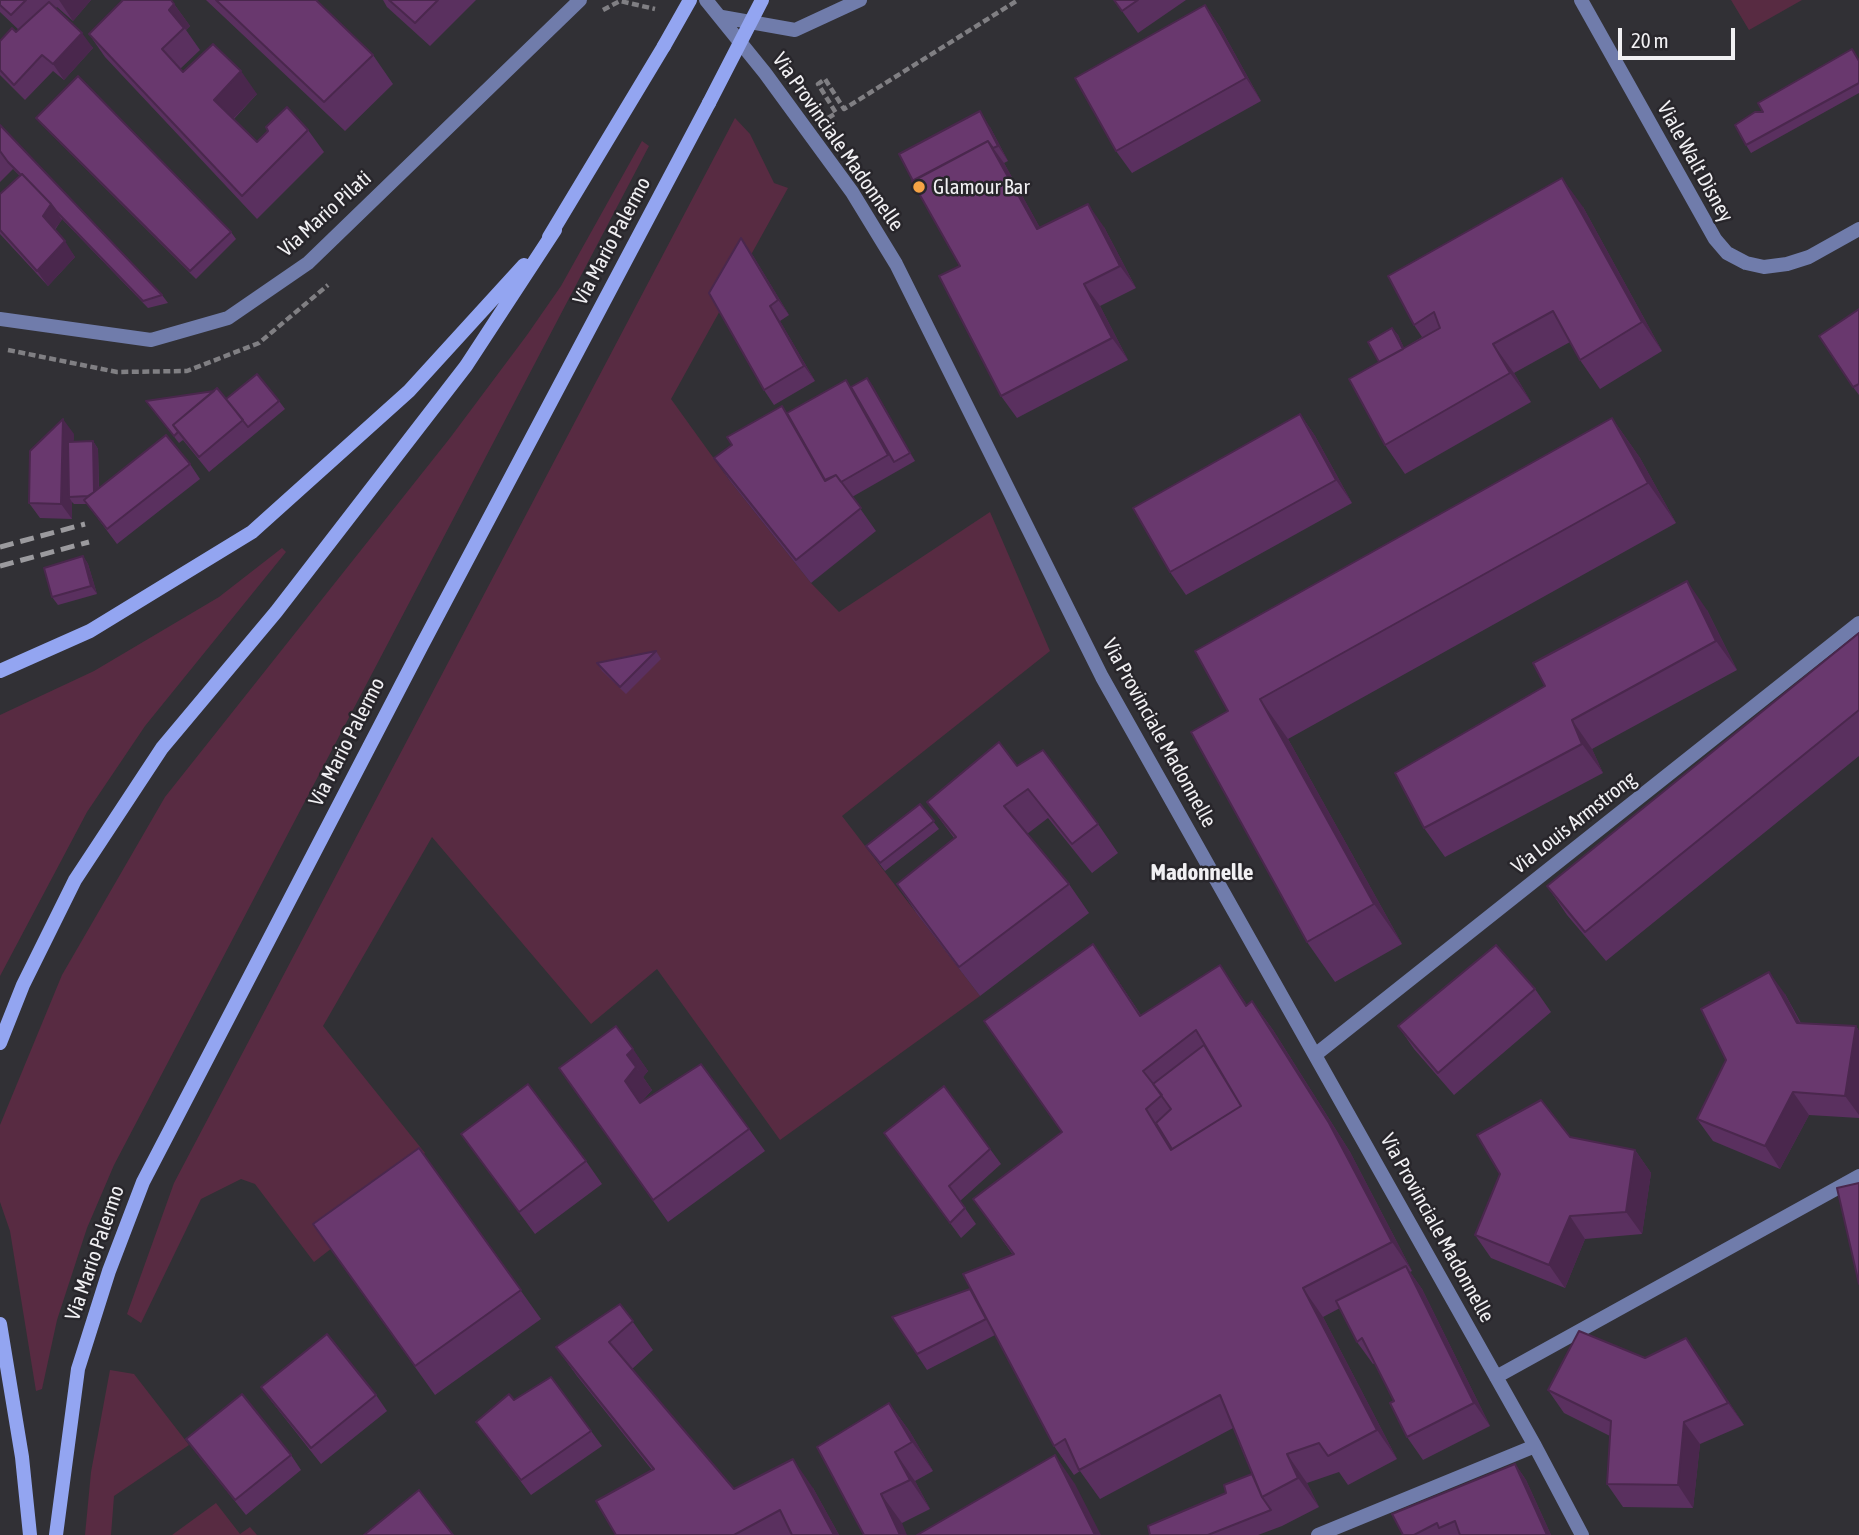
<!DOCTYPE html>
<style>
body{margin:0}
#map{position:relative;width:1859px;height:1535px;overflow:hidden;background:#313035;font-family:"Asap Condensed",sans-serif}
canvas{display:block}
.scale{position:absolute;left:1618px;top:28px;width:117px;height:32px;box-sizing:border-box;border:4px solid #f1f0f3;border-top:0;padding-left:9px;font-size:21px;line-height:24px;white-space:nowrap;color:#f1f0f3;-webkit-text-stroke:5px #28262b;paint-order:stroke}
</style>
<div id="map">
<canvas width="1859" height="1535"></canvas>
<div class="scale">20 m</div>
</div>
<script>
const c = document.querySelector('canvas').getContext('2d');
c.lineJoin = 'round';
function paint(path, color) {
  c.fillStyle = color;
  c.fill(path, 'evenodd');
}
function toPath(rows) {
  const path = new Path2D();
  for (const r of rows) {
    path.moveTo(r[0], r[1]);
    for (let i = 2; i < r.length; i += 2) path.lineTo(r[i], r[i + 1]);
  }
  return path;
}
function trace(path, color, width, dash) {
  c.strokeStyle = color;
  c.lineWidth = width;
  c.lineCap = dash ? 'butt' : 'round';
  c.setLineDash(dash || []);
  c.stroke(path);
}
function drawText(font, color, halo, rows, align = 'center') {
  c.font = font + ' "Asap Condensed",sans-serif';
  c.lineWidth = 5;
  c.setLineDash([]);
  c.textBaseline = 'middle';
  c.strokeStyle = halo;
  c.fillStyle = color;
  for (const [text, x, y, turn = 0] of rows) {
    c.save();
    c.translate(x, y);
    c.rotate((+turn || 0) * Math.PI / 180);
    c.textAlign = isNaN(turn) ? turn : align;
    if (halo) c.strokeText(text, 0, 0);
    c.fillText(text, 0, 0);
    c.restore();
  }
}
paint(toPath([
 [1731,0,1802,0,1749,30],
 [735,118,750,134,774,183,788,188,671,399,730,481,811,583,839,612,990,512,1050,651,842,816,980,996,780,1140,657,969,591,1024,432,837,323,1026,425,1153,377,1195,386,1206,314,1262,255,1184,241,1179,201,1199,141,1323,127,1314,174,1183],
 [642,141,649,146,114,1165,87,1228,57,1320,42,1389,36,1391,10,1231,0,1202,0,1125,62,975,165,797,450,438,527,335,561,286],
 [282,548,286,552,145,726,87,812,0,976,0,715,94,671,219,597],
 [110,1370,134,1374,189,1445,114,1496,111,1535,85,1535,91,1472],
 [216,1503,240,1534,250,1527,257,1535,172,1535]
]), '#582b42');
trace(toPath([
 [603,10,620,1,655,9],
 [828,118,836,113,818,84,825,79,844,109,1018,0],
 [8,350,117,372,187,371,259,343,328,285]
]), '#807f83', 4.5, [7, 3.5]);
trace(toPath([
 [706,0,765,73,852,192,896,264,1102,677,1535,1446,1582,1535],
 [1581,0,1715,239,1727,253,1746,263,1764,267,1787,264,1809,257,1859,229],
 [722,17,795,30,860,0],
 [0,319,151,340,228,318,308,263,580,0],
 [1315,1055,1859,623],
 [1496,1377,1859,1176],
 [1318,1535,1535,1446]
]), '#707cab', 14);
trace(toPath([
 [549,237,664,46],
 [0,671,90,631,252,532,409,391,524,265],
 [0,1043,23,985,75,880,162,748,276,612,466,366,555,230],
 [0,1324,22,1457,30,1535],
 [56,1535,78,1369,109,1271,143,1182,421,647,709,103]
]), '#93a5f1', 14);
trace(toPath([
 [0,547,85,524],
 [0,566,89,542]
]), '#9b9a9e', 5, [14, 7]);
trace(toPath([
 [664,46,690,0],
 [709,103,762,0]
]), '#93a5f1', 14);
paint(toPath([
 [0,0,91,0,73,21,57,7,56,8,93,48,64,80,53,71,25,100,0,75,0,41,19,30,0,12],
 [206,0,316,0,373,55,393,84,345,131],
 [383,0,476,0,430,46,387,7],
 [1114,0,1186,0,1138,33],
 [174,4,190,26,186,30,200,50,180,69,183,72,257,94,234,119,257,142,308,130,324,152,257,219,105,57,89,34],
 [1205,5,1220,27,1261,101,1132,173,1116,151],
 [1852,49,1859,60,1859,93,1751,153,1746,145,1763,112],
 [36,118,231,232,236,239,196,279,42,125],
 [0,125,162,295,168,303,148,308,62,219,55,230,75,257,48,286,0,234,0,194,20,176,13,169,0,182],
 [990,127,1008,161,1004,163,1040,228,1104,227,1136,288,1100,306,1128,360,1017,418,1001,396,960,266],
 [1583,207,1662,351,1600,389,1580,360,1570,342,1514,373,1531,402,1405,474,1385,445,1379,362,1392,328,1398,335,1404,348,1422,337,1414,325],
 [752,254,789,315,780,321,815,381,774,405,764,390],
 [1859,309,1859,395,1853,387],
 [867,378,915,461,852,497,876,531,811,583,730,481,714,458,782,406,787,413,851,387],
 [226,399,279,401,285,409,209,472,183,440,179,443,146,401],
 [1300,414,1315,436,1352,503,1186,595,1170,572],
 [1612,418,1640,458,1676,523,1288,739,1402,944,1335,982,1307,942,1228,711],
 [74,434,73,442,93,441,98,449,99,487,190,464,200,479,117,544,87,504,74,504,72,502,72,519,40,518,29,503],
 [83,556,88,564,97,594,58,605,52,597],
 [1707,610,1737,670,1592,749,1603,773,1445,857,1424,828],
 [1859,633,1859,756,1606,961,1567,915,1547,886],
 [656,651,661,659,626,694,602,671,597,663],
 [1017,766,1098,824,1118,853,1092,873,1048,818,1027,834,1069,884,1089,913,980,996,917,914,897,884,954,838,927,802],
 [920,804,939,829,885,871,866,846],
 [1220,965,1247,1005,1252,1001,1273,1030,1350,1152,1412,1271,1410,1272,1422,1289,1490,1426,1423,1460,1407,1437,1394,1401,1375,1363,1373,1364,1357,1342,1340,1308,1323,1317,1397,1459,1348,1485,1339,1472,1307,1483,1319,1507,1282,1526,1258,1535,1150,1535,1226,1493,1252,1474,1233,1428,1100,1499,1080,1471,1074,1475,1054,1446,995,1335,927,1370,892,1317,970,1289,1013,1255,973,1199,1062,1132,1113,973,1141,1015],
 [1535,989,1551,1012,1454,1095,1414,1049,1398,1026],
 [1785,994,1801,1023,1856,1026,1859,1031,1859,1118,1809,1115,1780,1169,1713,1141,1697,1119],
 [616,1026,648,1071,643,1077,652,1090,642,1101,749,1129,765,1151,668,1222,559,1068],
 [944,1086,1001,1164,960,1201,976,1224,961,1238,884,1133],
 [461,1134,586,1161,602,1184,535,1234],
 [1570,1137,1635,1150,1651,1173,1642,1234,1585,1239,1565,1288,1491,1258,1475,1235],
 [419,1148,541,1319,435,1395,313,1224],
 [620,1304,653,1350,632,1369,734,1489,813,1488,839,1535,616,1535,652,1470,577,1376,556,1347],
 [1686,1338,1744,1425,1700,1444,1693,1508,1623,1507,1607,1484,1610,1436,1564,1413,1548,1390,1645,1358],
 [261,1387,376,1395,387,1411,321,1464,272,1402],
 [514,1400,591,1431,602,1446,531,1495,476,1422],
 [889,1403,910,1432,933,1471,915,1481,930,1509,902,1523,864,1535],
 [186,1439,291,1455,301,1470,246,1515,197,1454],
 [1515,1464,1526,1480,1551,1535,1403,1535]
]), '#5a305f');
paint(toPath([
 [59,0,91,0,73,21],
 [174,4,190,26,186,30,169,10],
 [1205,5,1220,27,1261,101,1246,78],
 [82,33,93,48,64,80,53,64],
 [241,71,257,94,230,122,214,100],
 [980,111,990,127,1008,161,998,146],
 [988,141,1004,163,1053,251,1037,229],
 [1562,178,1583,207,1662,351,1642,322],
 [51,204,62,220,53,231,43,216],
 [1088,204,1104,227,1136,288,1120,266],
 [741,238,752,254,789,315,778,300],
 [65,241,75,257,48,286,37,271],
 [1084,284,1100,306,1128,360,1112,338],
 [770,306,780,321,815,381,804,366],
 [1392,328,1398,335,1410,361,1405,354],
 [1493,344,1514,373,1531,402,1510,373],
 [867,378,873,386,915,461,910,453],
 [1300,414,1315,436,1352,503,1336,480],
 [1612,418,1640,458,1676,523,1648,483],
 [63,419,74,434,72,496,69,497,72,502,72,519,61,504],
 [93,441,98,449,99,504,94,496],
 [83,556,88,564,97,594,91,586],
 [1687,581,1707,610,1737,670,1716,641],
 [1260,699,1288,739,1402,944,1374,904],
 [1572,720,1592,749,1603,773,1582,744],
 [1093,944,1113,973,1160,1045,1140,1016],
 [1220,965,1240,994,1266,1035,1246,1006],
 [1769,972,1785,994,1812,1046,1797,1023],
 [1252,1001,1273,1030,1350,1152,1412,1271,1392,1242],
 [1856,1026,1859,1031,1859,1115,1845,1096],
 [633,1049,648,1071,643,1077,627,1055],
 [636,1067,652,1090,640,1103,625,1081],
 [1793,1092,1809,1115,1780,1169,1765,1146],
 [1635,1150,1651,1173,1642,1234,1626,1212],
 [1570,1216,1585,1239,1565,1288,1549,1265],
 [1406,1266,1422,1289,1490,1426,1474,1403],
 [1303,1288,1323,1317,1397,1459,1377,1430],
 [1686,1338,1702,1360,1744,1425,1728,1403],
 [889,1403,910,1432,933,1471,912,1442],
 [1684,1422,1700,1444,1693,1508,1678,1485],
 [895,1452,915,1481,930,1509,910,1480],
 [1287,1454,1307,1483,1319,1507,1298,1478],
 [1055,1455,1075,1484,1101,1535,1095,1535],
 [793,1459,813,1488,839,1535,834,1535],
 [1515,1464,1526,1480,1551,1535,1547,1535],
 [881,1494,902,1523,907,1535,900,1535]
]), '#4a274d');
const building = toPath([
 [0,0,26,0,11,15,0,5,0,0],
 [123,0,171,0,174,4,169,10,184,28,162,49,183,72,213,44,241,71,214,100,257,142,268,131,266,127,287,107,308,130,242,196,89,34,123,0],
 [216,0,316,0,373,55,324,102,216,0],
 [389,0,438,0,415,23,389,0],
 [1114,0,1138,0,1122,11,1114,0],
 [49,2,82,33,53,64,42,55,14,85,0,70,0,41,12,28,16,32,49,2],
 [1205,5,1246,78,1116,151,1075,78,1205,5],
 [1852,49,1859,61,1859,83,1746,145,1735,125,1755,112,1763,112,1758,103,1852,49],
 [78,76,231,232,190,271,36,118,78,76],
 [980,111,998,146,993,148,988,141,913,181,899,154,980,111],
 [0,125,162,295,143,301,57,212,51,204,22,174,21,175,8,162,0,151,0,125],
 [988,141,1037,229,1088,204,1120,266,1084,284,1112,338,1001,396,939,276,960,266,912,181,988,141],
 [22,174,51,204,43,216,65,241,37,271,0,230,0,194,22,174],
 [1562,178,1642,322,1580,360,1553,311,1493,344,1510,373,1385,445,1349,379,1440,328,1434,312,1414,325,1388,276,1562,178],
 [741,238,778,300,770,306,804,366,764,390,709,293,741,238],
 [1859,309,1859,384,1853,387,1819,336,1859,309],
 [1392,328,1403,349,1379,362,1368,342,1392,328],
 [257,374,279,401,248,427,226,399,257,374],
 [867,378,910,453,894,462,851,387,867,378],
 [846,380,888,455,841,482,836,475,825,480,787,413,846,380],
 [217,388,243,420,199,457,173,425,217,388],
 [214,391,173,425,178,432,174,436,146,401,214,391],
 [782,406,825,481,836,475,861,508,796,560,714,458,732,445,727,437,782,406],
 [1300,414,1336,480,1170,572,1133,508,1300,414],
 [1612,418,1648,483,1260,699,1374,904,1307,942,1191,732,1228,711,1195,651,1612,418],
 [63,419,61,504,29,503,30,451,63,419],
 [166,435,190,464,107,529,84,500,166,435],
 [93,441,94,492,88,496,69,497,68,442,93,441],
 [83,556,91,586,52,597,44,568,83,556],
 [1687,581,1716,641,1572,720,1582,744,1424,828,1395,773,1545,686,1533,663,1687,581],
 [1859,633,1859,710,1585,932,1547,886,1859,633],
 [656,651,620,687,597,663,656,651],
 [999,742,1017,766,1043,750,1098,824,1072,844,1028,789,1004,806,1069,884,959,967,897,884,956,837,927,802,999,742],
 [920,804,934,821,880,863,866,846,920,804],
 [1093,944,1140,1016,1220,965,1246,1006,1252,1001,1329,1123,1392,1242,1303,1288,1377,1430,1328,1456,1319,1443,1287,1454,1298,1478,1262,1497,1220,1395,1079,1470,1065,1439,1054,1446,963,1274,1014,1254,973,1199,1062,1132,984,1021,1093,944],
 [1196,1030,1241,1106,1171,1150,1146,1109,1162,1095,1143,1071,1196,1030],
 [1496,945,1535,989,1438,1073,1398,1026,1496,945],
 [1769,972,1797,1023,1856,1026,1845,1096,1793,1092,1765,1146,1697,1119,1726,1060,1701,1009,1769,972],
 [616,1026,633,1049,627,1055,636,1067,625,1081,640,1103,701,1064,749,1129,653,1200,559,1068,616,1026],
 [1204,1045,1241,1106,1172,1149,1156,1123,1171,1109,1153,1084,1204,1045],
 [528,1084,586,1161,519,1212,461,1134,528,1084],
 [944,1086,990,1149,949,1186,965,1208,950,1223,884,1133,944,1086],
 [1541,1100,1570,1137,1635,1150,1626,1212,1570,1216,1549,1265,1475,1235,1500,1174,1477,1135,1541,1100],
 [419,1148,521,1290,415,1366,313,1224,419,1148],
 [1859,1183,1859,1284,1837,1188,1859,1183],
 [1406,1266,1474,1403,1407,1437,1390,1403,1394,1401,1362,1338,1357,1342,1336,1301,1406,1266],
 [970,1289,986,1319,917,1354,892,1317,970,1289],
 [620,1304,633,1321,609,1342,734,1489,793,1459,834,1535,792,1535,780,1510,734,1535,616,1535,596,1501,654,1469,556,1347,620,1304],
 [1579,1331,1645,1358,1686,1338,1728,1403,1684,1422,1678,1485,1607,1484,1611,1421,1548,1390,1579,1331],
 [327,1334,376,1395,311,1448,261,1387,327,1334],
 [551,1377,591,1431,521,1480,476,1422,509,1394,514,1400,551,1377],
 [242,1394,291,1455,235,1500,186,1439,242,1394],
 [889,1403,912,1442,895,1452,910,1480,881,1494,900,1535,864,1535,817,1447,889,1403],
 [1055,1455,1095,1535,917,1535,1055,1455],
 [1515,1464,1547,1535,1460,1535,1455,1521,1439,1528,1437,1523,1414,1535,1403,1535,1392,1514,1515,1464],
 [1252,1474,1262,1497,1271,1510,1208,1535,1150,1535,1148,1526,1226,1493,1224,1485,1252,1474],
 [419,1490,453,1535,364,1535,419,1490]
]);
paint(building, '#69386e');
trace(building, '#4a274d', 2);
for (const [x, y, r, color] of [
 [919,187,7,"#f5a345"]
]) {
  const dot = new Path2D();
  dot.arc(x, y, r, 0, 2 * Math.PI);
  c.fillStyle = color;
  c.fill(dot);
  trace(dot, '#28262b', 2.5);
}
drawText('21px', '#f1f0f3', '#28262b', [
 ["Via Provinciale Madonnelle",838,142,55],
 ["Viale Walt Disney",1695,162,61],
 ["Via Mario Pilati",325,214,-42],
 ["Via Mario Palermo",612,241,-62],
 ["Via Provinciale Madonnelle",1159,733,61],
 ["Via Mario Palermo",347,742,-63],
 ["Via Louis Armstrong",1574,823,-38],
 ["Via Provinciale Madonnelle",1437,1228,61],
 ["Via Mario Palermo",95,1253,-71]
]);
drawText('21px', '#f1f0f3', '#28262b', [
 ["Glamour Bar",933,187]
], 'left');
drawText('bold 23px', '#f1f0f3', '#28262b', [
 ["Madonnelle",1202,873]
]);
</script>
